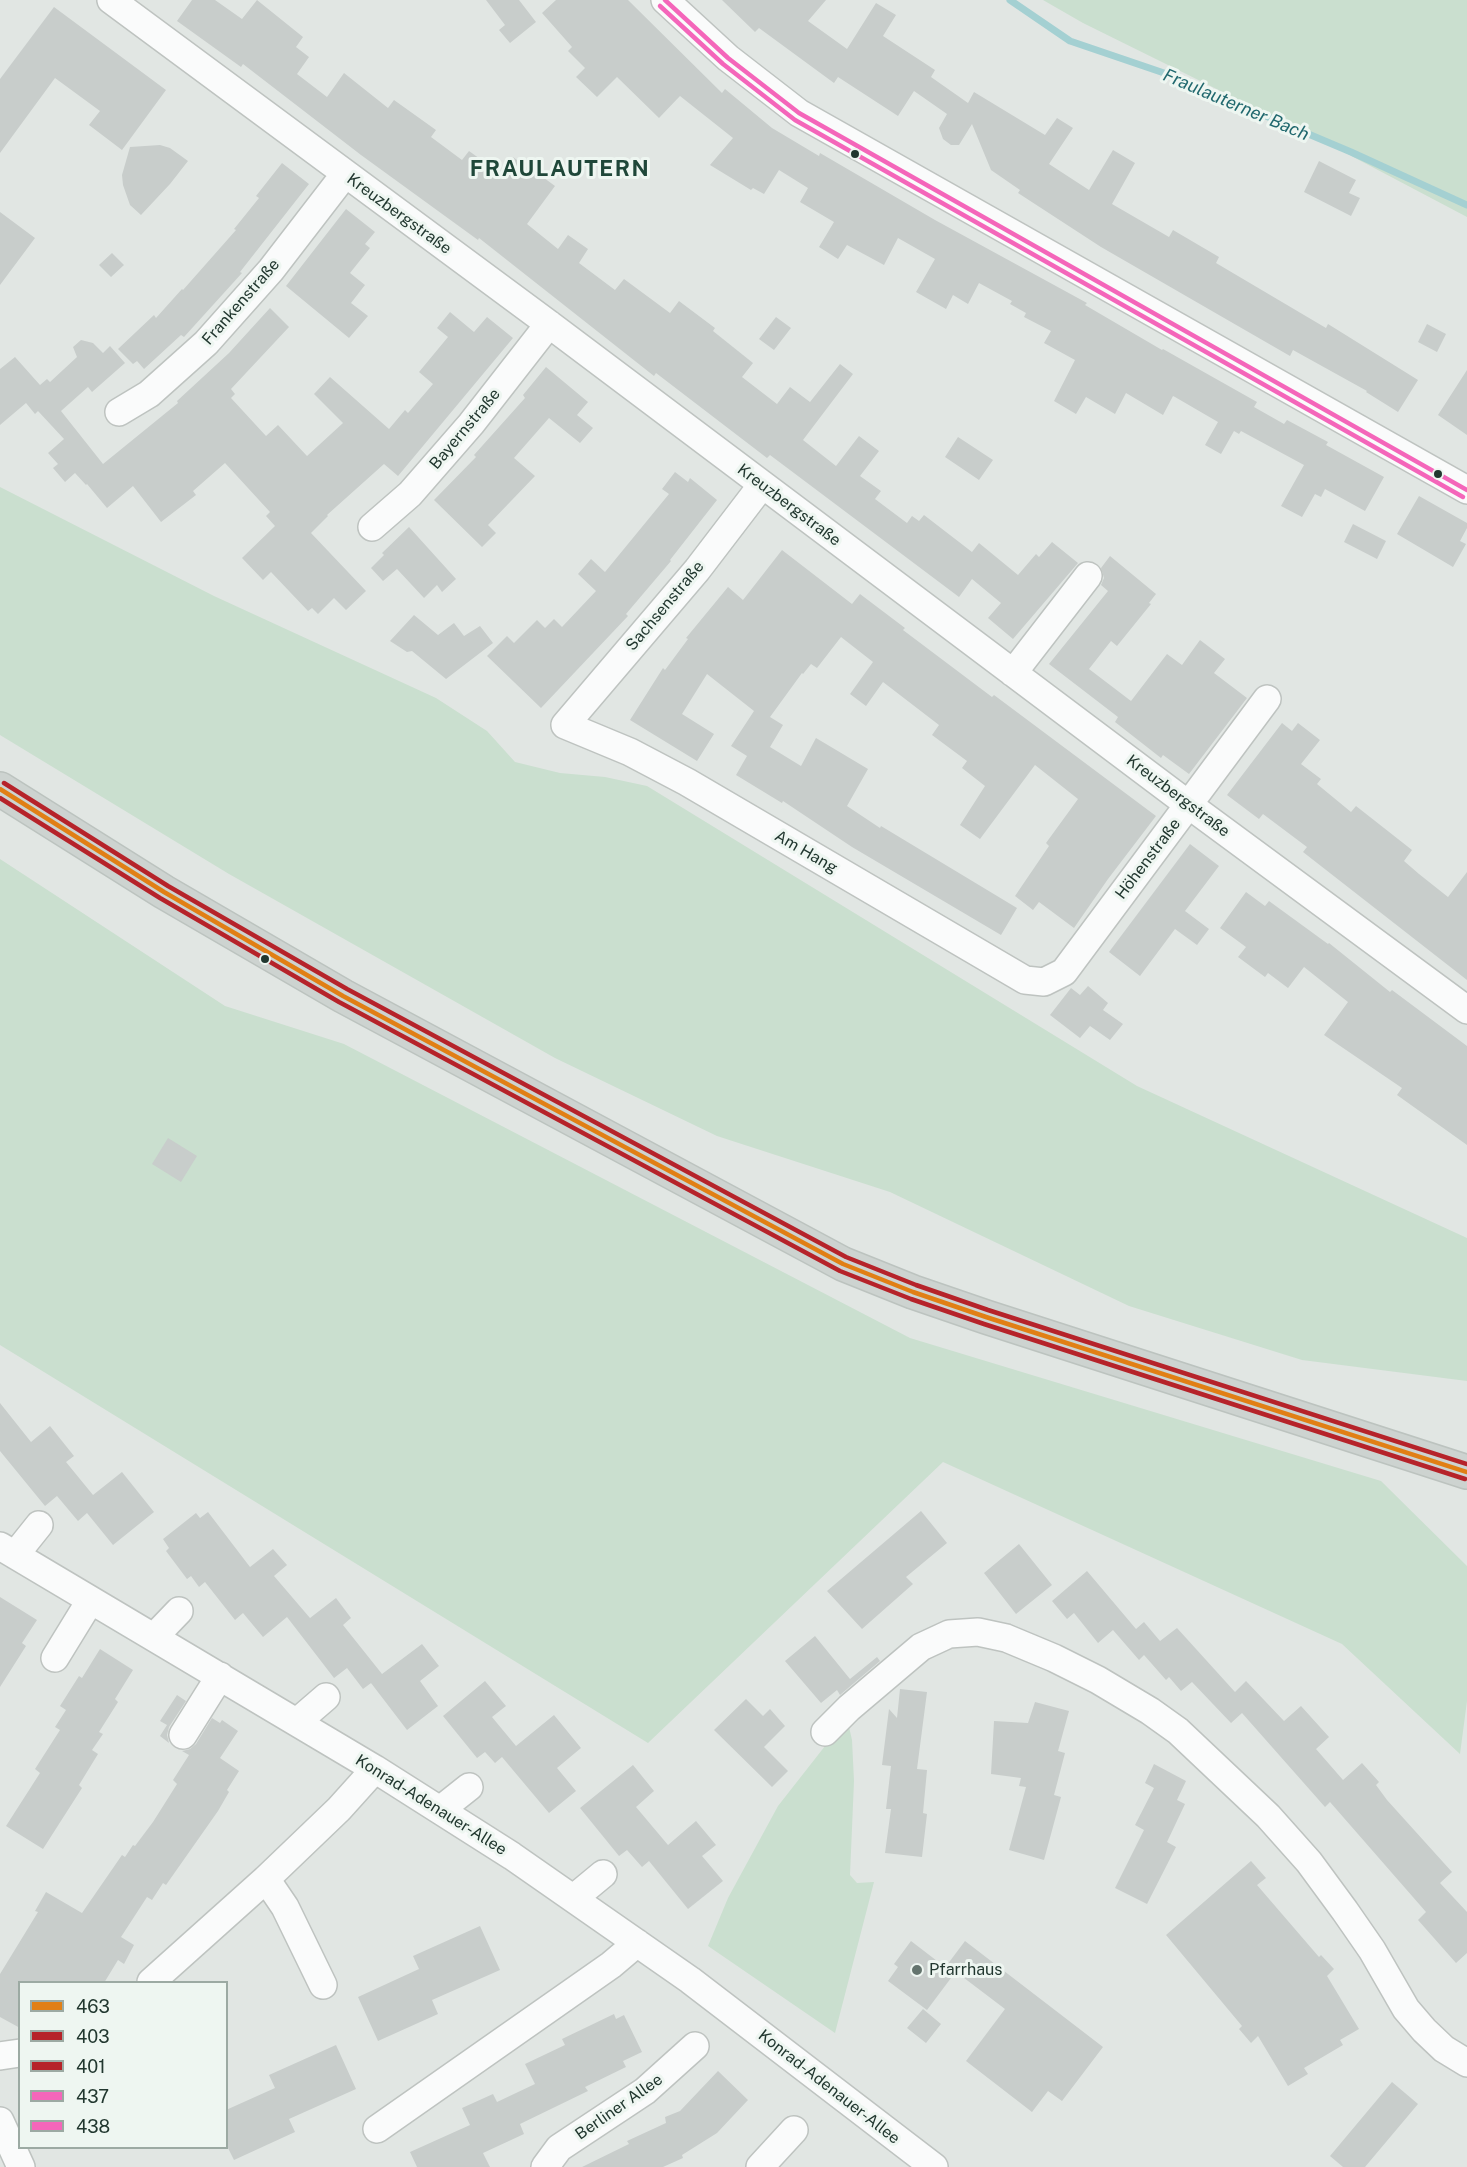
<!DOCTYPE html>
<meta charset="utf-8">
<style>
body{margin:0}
#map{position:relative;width:1467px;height:2167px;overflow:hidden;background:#e1e6e3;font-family:"Public Sans",sans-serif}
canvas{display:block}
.legend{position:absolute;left:18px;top:1981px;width:210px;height:168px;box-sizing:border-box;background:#eef6f1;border:2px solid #9caaa3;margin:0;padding:8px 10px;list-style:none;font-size:18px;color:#21372f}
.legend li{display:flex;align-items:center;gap:12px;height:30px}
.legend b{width:30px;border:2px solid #9caaa3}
</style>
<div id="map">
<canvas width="1467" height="2167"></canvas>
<ul class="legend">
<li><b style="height:8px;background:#e17f15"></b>463</li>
<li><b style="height:8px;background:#b6232a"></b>403</li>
<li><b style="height:8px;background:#b6232a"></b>401</li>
<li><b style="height:8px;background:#f466ba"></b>437</li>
<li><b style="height:8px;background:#f466ba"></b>438</li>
</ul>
</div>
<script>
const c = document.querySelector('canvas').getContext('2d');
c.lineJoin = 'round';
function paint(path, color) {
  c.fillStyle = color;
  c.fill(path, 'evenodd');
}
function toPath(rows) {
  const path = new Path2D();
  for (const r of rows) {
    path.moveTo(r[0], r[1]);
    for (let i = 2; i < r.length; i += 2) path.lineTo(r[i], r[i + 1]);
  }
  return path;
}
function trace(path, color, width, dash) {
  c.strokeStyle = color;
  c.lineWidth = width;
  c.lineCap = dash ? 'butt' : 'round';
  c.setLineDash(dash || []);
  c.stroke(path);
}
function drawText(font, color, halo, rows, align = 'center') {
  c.font = font + ' "Public Sans",sans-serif';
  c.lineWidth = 6;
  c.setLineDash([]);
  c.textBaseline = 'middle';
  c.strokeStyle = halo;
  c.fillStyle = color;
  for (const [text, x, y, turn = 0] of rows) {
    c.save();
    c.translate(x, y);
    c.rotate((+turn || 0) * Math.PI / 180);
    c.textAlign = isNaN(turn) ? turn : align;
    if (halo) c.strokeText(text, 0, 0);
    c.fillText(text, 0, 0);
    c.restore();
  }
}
paint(toPath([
 [1043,0,1467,0,1467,217,1340,150,1083,23],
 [0,487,214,596,436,698,487,731,515,762,560,773,605,777,647,786,1137,1086,1467,1238,1467,1381,1302,1360,1129,1306,890,1192,717,1136,555,1058,229,874,0,735],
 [0,859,225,1006,344,1044,910,1338,1381,1481,1467,1566,1467,1701,1460,1754,1342,1644,943,1462,648,1743,0,1345],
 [847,1718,852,1740,854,1781,850,1875,857,1883,874,1882,835,2033,708,1946,728,1898,778,1806]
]), '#cadfcf');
trace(toPath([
 [1010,0,1070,41,1164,73,1351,152,1467,205]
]), '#a4d0d2', 7);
paint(toPath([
 [192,0,215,0,242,19,257,0,303,37,296,47,309,57,297,74,327,97,344,73,388,108,394,100,436,130,431,137,462,160,469,151,501,174,513,157,539,177,540,175,555,186,527,224,558,249,568,235,588,249,579,263,615,290,624,279,670,313,679,301,715,328,713,331,753,363,742,377,777,404,790,387,810,402,840,364,853,374,803,440,836,466,859,436,879,451,860,476,881,491,875,499,907,523,912,516,919,521,924,515,972,552,979,543,1018,575,1036,554,1039,557,1052,542,1078,563,1013,639,988,618,1001,603,972,579,959,597,770,455,767,458,656,373,654,376,479,238,478,240,361,155,243,64,241,67,177,21],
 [486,0,519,0,536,22,510,43,499,30,505,25],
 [556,0,628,0,722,93,725,89,772,128,819,156,820,153,935,220,1087,303,1085,305,1162,350,1163,349,1257,402,1254,407,1284,424,1287,420,1328,442,1326,445,1384,477,1365,511,1325,489,1321,497,1315,494,1302,517,1281,506,1304,465,1241,431,1239,434,1234,431,1221,454,1205,445,1218,422,1175,397,1173,396,1163,415,1126,393,1115,414,1086,397,1076,414,1054,401,1075,360,1044,343,1051,331,1024,317,1026,313,1010,304,1012,301,979,283,968,304,953,295,946,309,916,292,935,259,898,238,884,265,847,245,838,259,819,247,834,222,800,202,808,188,779,170,764,194,753,188,751,190,710,165,733,138,680,96,659,118,617,77,597,97,576,77,585,68,568,51,572,47,542,13],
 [722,0,826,0,808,21,847,49,876,3,896,15,883,36,935,70,931,77,968,103,974,92,1045,135,1057,118,1073,128,1049,164,1089,190,1113,150,1135,163,1112,204,1169,237,1173,230,1219,257,1216,263,1326,328,1328,324,1418,380,1398,412,1366,392,1367,391,1293,350,1290,356,1101,247,1018,193,1020,190,991,170,972,124,959,145,951,145,943,139,939,128,947,114,914,91,898,116,838,77,834,83,759,28,755,32],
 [54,7,166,90,122,150,89,125,100,111,55,78,0,153,0,79],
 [160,145,170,148,188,161,170,184,141,215,130,205,123,185,122,175,130,147],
 [1319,161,1356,180,1349,193,1360,198,1351,216,1304,192],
 [282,163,309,184,240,272,242,273,184,337,181,335,144,369,137,361,133,364,118,349,154,315,156,318,182,289,183,290,236,230,234,229,259,198,256,196],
 [346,209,375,232,365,244,370,248,350,273,365,285,351,303,368,316,349,338,286,286],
 [0,212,35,238,0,285],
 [112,253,124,265,111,277,99,265],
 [270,308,289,327,231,389,235,394,231,398,266,436,278,425,307,456,343,423,314,394,330,377,389,429,405,410,408,413,433,384,419,372,448,337,437,328,450,312,474,332,487,317,513,338,398,476,384,464,327,515,328,516,311,533,366,591,346,610,334,598,318,614,312,608,308,611,271,572,263,580,242,558,275,526,266,516,270,512,225,463,193,491,196,495,161,522,133,486,107,508,87,484,86,485,75,473,65,482,53,468,58,464,48,453,64,439,38,411,35,414,26,403,0,425,0,369,15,357,40,385,47,379,50,382,77,357,73,347,81,340,93,343,103,353,110,346,125,363,92,392,88,387,61,411,103,464,178,403,177,401,229,353],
 [776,317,791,328,774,350,759,339],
 [1427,324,1446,334,1437,352,1418,342],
 [546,367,588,402,577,415,593,428,580,443,549,418,514,458,535,476,488,525,496,533,482,547,434,500,476,457,474,455,525,398,523,395],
 [1467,370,1467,435,1438,415],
 [958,437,993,460,979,480,945,457],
 [675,472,688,482,690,478,717,500,670,560,671,561,626,614,628,616,541,708,487,656,507,636,514,643,537,620,545,628,554,619,562,627,596,591,578,574,591,559,605,572,669,494,662,489],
 [1419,496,1467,523,1467,528,1460,541,1466,544,1453,567,1397,534],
 [1353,524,1386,541,1377,559,1344,542],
 [409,527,456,579,442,592,437,585,424,598,397,569,383,581,371,568,384,555,382,553],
 [782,550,852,604,860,594,905,628,903,630,992,697,994,695,1156,816,1108,879,1074,928,1039,902,1033,910,1015,896,1049,846,1046,843,1078,799,1035,765,980,839,960,825,985,786,962,768,967,761,932,735,939,725,883,682,866,706,850,694,873,662,841,637,817,668,811,664,803,674,802,673,770,717,783,725,770,747,801,766,816,738,868,769,847,806,880,828,881,826,1017,908,1001,935,852,847,783,801,782,803,736,775,747,756,731,746,754,711,707,674,682,714,714,734,697,761,630,720,663,668,665,670,688,639,686,638,728,587,743,600],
 [1110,556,1156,594,1149,603,1151,604,1117,646,1111,641,1089,669,1131,701,1167,654,1182,665,1200,640,1225,659,1214,673,1247,698,1189,774,1163,755,1161,758,1115,722,1118,717,1049,664,1108,591,1101,585,1104,578,1101,568],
 [414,615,438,635,454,623,464,636,480,626,493,643,446,679,412,651,407,652,390,641],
 [1282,723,1292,731,1298,723,1320,740,1301,764,1321,779,1317,784,1351,812,1356,806,1412,850,1404,861,1419,874,1448,897,1467,872,1467,980,1303,852,1307,847,1263,814,1259,819,1227,795],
 [1190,844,1219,866,1185,911,1209,929,1197,945,1175,929,1140,976,1109,952],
 [1246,892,1265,906,1269,901,1328,944,1329,943,1390,992,1392,990,1467,1046,1467,1145,1397,1095,1402,1088,1324,1035,1348,1002,1304,967,1288,988,1268,973,1265,977,1238,957,1246,947,1220,928],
 [1088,986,1108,1003,1103,1010,1123,1024,1110,1040,1090,1026,1080,1038,1050,1015,1071,988,1080,995],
 [168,1138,197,1156,181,1182,152,1164],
 [0,1403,31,1442,50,1426,74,1456,66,1462,93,1495,122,1472,154,1512,113,1545,87,1513,78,1521,57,1496,45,1506,0,1451],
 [921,1511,947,1543,906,1577,913,1584,862,1629,827,1591],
 [208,1512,250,1567,273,1549,287,1565,274,1576,310,1618,336,1598,351,1618,343,1625,382,1674,422,1644,439,1666,420,1681,438,1706,407,1730,371,1683,375,1680,363,1689,347,1668,334,1678,287,1617,263,1637,243,1613,235,1620,205,1582,199,1587,191,1576,187,1579,166,1551,169,1548,163,1539,196,1513,200,1518],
 [1019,1544,1052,1585,1016,1614,984,1573],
 [1087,1571,1136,1629,1144,1622,1160,1641,1177,1628,1235,1692,1246,1681,1284,1721,1301,1706,1329,1737,1316,1749,1343,1780,1362,1763,1379,1782,1376,1785,1387,1800,1452,1872,1440,1883,1467,1912,1467,1953,1456,1963,1418,1920,1426,1912,1330,1802,1325,1807,1242,1713,1231,1723,1192,1682,1181,1691,1169,1677,1166,1680,1144,1655,1139,1660,1113,1630,1098,1643,1074,1613,1067,1619,1052,1601],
 [0,1597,37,1620,22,1643,26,1646,0,1687],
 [815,1636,850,1679,877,1657,880,1661,840,1695,837,1690,821,1703,785,1661],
 [100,1649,133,1670,115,1699,118,1702,99,1732,103,1734,92,1750,98,1754,79,1785,82,1788,43,1849,6,1826,40,1773,35,1769,60,1730,55,1727,66,1710,60,1706,79,1676,82,1678],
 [485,1681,506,1706,492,1717,516,1746,554,1715,581,1748,557,1768,576,1791,549,1813,502,1757,495,1763,485,1752,477,1758,443,1716],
 [900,1689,927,1692,917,1769,927,1770,923,1813,927,1814,922,1857,885,1853,891,1809,886,1809,891,1766,882,1765,889,1709,897,1718],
 [177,1695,186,1701,169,1727,167,1735,169,1743,160,1736,167,1725,160,1721],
 [746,1699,763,1716,770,1709,785,1726,764,1747,788,1771,772,1787,714,1730],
 [1035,1702,1069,1711,1058,1751,1065,1753,1054,1795,1061,1797,1044,1860,1009,1850,1026,1787,1019,1786,1021,1778,991,1774,994,1721,1028,1723],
 [212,1718,220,1723,222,1720,238,1731,220,1758,239,1771,227,1790,229,1792,218,1811,166,1885,163,1883,152,1900,147,1897,121,1937,134,1945,124,1964,118,1960,104,1983,20,1983,20,2028,0,2017,0,1974,38,1912,35,1911,46,1892,82,1913,122,1855,125,1857,133,1845,135,1846,153,1822,177,1784,173,1780,189,1755,182,1751,190,1749,196,1744],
 [1154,1764,1186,1781,1177,1800,1185,1804,1167,1842,1176,1847,1147,1904,1115,1888,1144,1830,1135,1825,1154,1788,1145,1783],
 [633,1765,654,1791,636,1807,668,1845,696,1821,716,1845,702,1856,723,1881,688,1909,649,1861,642,1867,627,1850,619,1856,580,1808],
 [1251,1861,1266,1878,1257,1885,1319,1957,1321,1955,1334,1969,1327,1976,1359,2029,1340,2040,1343,2045,1304,2068,1308,2074,1288,2086,1258,2036,1251,2043,1239,2029,1242,2026,1166,1935],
 [480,1926,500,1970,432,2000,438,2014,378,2041,358,1997,419,1969,413,1956],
 [911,1941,954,1974,927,2010,888,1981,898,1967,894,1964],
 [965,1941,1103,2047,1062,2101,1048,2091,1032,2112,966,2061,1005,2009,947,1965],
 [923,2009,941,2024,926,2043,907,2028],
 [614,2014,616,2019,624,2015,642,2052,623,2061,626,2067,585,2087,588,2091,520,2124,524,2134,483,2153,490,2167,417,2167,410,2152,470,2125,462,2108,493,2094,497,2102,535,2084,525,2064,565,2045,562,2039],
 [336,2045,356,2089,289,2119,295,2132,234,2160,226,2144,226,2110,275,2088,269,2075],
 [718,2071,748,2100,717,2133,682,2155,683,2158,663,2167,582,2167,629,2144,627,2141,666,2123,665,2117,680,2111],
 [1392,2082,1418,2104,1365,2167,1343,2167,1330,2156]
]), '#c8cdcb');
const minor = toPath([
 [111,0,549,324,1189,805,1467,1010],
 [665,0,728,58,799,113,1467,490],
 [119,412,149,394,206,343,271,270,345,174],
 [762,485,697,570,565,725,630,752,687,782,1025,980,1044,982,1064,972,1267,699],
 [372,527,410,494,471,424,549,324],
 [1013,673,1088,576],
 [0,1546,375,1769,512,1856,690,1980,934,2167],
 [15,1555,39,1525],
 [154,1637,179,1611],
 [55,1658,90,1601],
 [297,1722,326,1697],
 [825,1732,849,1708,921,1647,949,1634,978,1632,1006,1638,1054,1658,1098,1680,1150,1711,1178,1731,1268,1816,1309,1862,1345,1911,1372,1950,1406,2009,1424,2030,1444,2049,1467,2063],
 [183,1735,220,1676],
 [440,1810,469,1787],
 [266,1879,285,1907,323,1985],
 [574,1898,603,1874],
 [151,1982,266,1879,339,1809,375,1769],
 [0,2056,20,2053],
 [0,2121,21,2167],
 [377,2129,611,1965,637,1943],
 [545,2167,559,2148,645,2091,695,2046],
 [760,2167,794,2130]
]);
const major = toPath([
 [0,789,164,892,343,996,843,1264,913,1292,986,1317,1467,1472]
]);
trace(minor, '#bec3c0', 30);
trace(major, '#bcc3bf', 36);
trace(minor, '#fafbfb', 27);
trace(major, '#cdd3d0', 33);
trace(toPath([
 [0,789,164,892,343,996,843,1264,913,1292,986,1317,1467,1472]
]), '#e17f15', 4.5);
trace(toPath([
 [0,798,160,898,339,1002,840,1271,911,1299,984,1324,1465,1479]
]), '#b6232a', 4.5);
trace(toPath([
 [4,783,168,886,347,989,846,1257,916,1285,988,1310,1467,1464]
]), '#b6232a', 4.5);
trace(toPath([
 [665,0,728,58,799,113,1467,490]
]), '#f466ba', 4.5);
trace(toPath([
 [660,6,723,64,795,120,1463,497]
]), '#f466ba', 4.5);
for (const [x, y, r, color] of [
 [855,154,5,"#21372f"],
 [1438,474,5,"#21372f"],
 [265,959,5,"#21372f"],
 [917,1970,6,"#64746e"]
]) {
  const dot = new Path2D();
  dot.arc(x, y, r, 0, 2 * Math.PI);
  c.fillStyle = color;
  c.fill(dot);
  trace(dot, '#eef6f1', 2);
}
drawText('16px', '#21372f', '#eef6f1', [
 ["Kreuzbergstraße",399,214,36],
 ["Frankenstraße",241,302,-49],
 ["Bayernstraße",465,429,-50],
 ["Kreuzbergstraße",789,505,37],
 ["Sachsenstraße",665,606,-50],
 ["Kreuzbergstraße",1178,796,37],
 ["Am Hang",806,852,30],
 ["Höhenstraße",1148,859,-53],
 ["Konrad-Adenauer-Allee",431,1805,32],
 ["Konrad-Adenauer-Allee",829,2087,38],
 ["Berliner Allee",619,2107,-35]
]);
drawText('16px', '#21372f', '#eef6f1', [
 ["Pfarrhaus",929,1970]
], 'left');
drawText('italic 18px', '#20686e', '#eef6f1', [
 ["Fraulauterner Bach",1236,105,23]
]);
c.letterSpacing = '1.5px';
drawText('bold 22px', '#1f4739', '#eef6f1', [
 ["FRAULAUTERN",560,169]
]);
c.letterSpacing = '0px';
</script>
